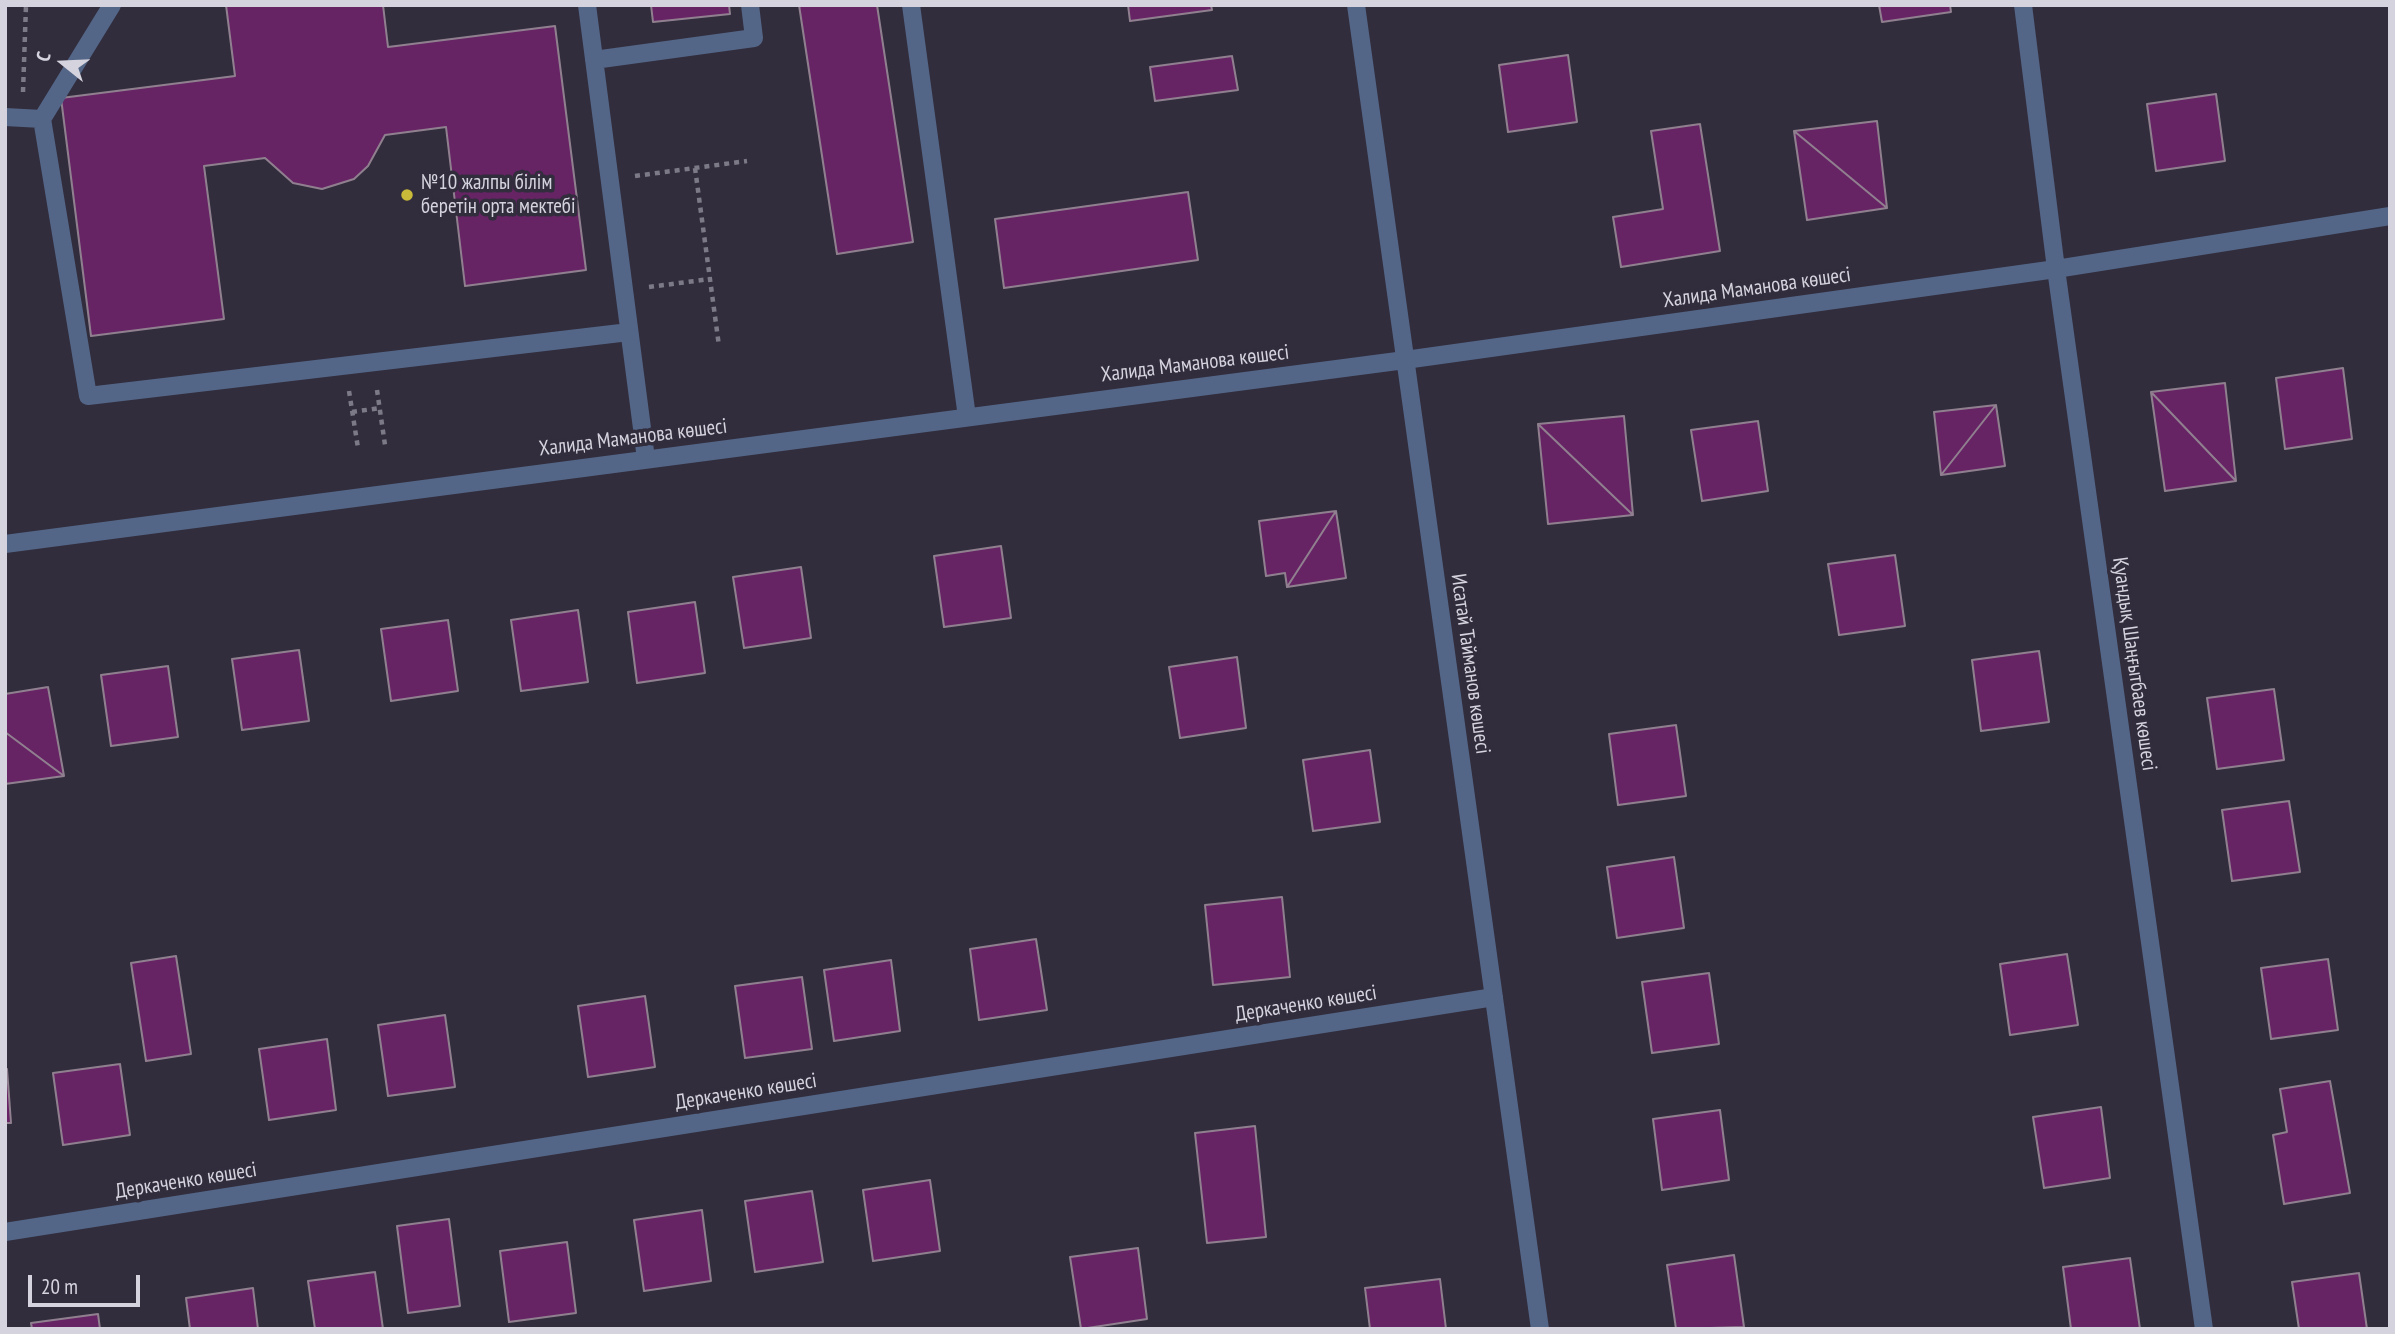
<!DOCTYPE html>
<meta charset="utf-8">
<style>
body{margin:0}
#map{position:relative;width:2395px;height:1334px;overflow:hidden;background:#312d3d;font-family:"PT Sans Narrow",sans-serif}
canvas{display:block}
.frame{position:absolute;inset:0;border:7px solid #d5d3dd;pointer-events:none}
.north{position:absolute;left:28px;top:28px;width:70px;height:70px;-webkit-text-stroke:5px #312d3d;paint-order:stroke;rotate:288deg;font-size:19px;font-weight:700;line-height:28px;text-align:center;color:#d5d3dd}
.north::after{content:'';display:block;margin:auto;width:24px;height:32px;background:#d5d3dd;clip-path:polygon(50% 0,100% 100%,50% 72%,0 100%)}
.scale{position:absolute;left:28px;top:1275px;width:112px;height:32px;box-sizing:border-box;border:4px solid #d5d3dd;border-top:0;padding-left:9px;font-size:21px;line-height:24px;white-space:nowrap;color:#d5d3dd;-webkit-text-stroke:5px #312d3d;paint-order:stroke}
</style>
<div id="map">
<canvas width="2395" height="1334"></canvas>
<div class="frame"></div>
<div class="north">С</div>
<div class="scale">20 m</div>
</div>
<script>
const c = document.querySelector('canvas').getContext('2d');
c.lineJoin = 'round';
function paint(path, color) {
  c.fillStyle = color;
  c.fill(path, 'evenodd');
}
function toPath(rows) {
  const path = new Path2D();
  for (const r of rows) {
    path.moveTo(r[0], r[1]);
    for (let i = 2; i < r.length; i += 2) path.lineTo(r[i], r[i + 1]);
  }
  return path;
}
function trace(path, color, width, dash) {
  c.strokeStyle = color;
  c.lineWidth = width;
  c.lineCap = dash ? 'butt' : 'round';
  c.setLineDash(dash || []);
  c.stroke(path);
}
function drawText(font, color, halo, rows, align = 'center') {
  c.font = font + ' "PT Sans Narrow",sans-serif';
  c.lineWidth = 7;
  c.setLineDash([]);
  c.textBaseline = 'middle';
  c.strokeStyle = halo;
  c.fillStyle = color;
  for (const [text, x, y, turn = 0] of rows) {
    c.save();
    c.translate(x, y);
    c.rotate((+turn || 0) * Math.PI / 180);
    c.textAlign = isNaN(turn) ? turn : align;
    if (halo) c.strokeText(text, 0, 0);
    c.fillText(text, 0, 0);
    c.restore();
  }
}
const building = toPath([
 [226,5,383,5,388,47,555,26,586,270,465,286,446,127,385,135,368,166,354,179,322,189,293,183,265,158,204,166,224,319,91,336,61,98,235,76,226,5],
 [651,5,729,5,730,14,653,22,651,5],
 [799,5,877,5,913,242,837,254,799,5],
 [1128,5,1211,5,1212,10,1130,21,1128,5],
 [1879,5,1950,5,1951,12,1882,22,1879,5],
 [1568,55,1577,122,1508,132,1499,65,1568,55],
 [1232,56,1238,90,1155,101,1150,67,1232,56],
 [2216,94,2225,161,2156,171,2147,104,2216,94],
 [1877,121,1887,208,1794,131,1877,121],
 [1700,124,1720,251,1621,267,1613,217,1663,209,1651,131,1700,124],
 [1794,131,1887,208,1807,220,1794,131],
 [1188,192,1198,260,1004,288,995,219,1188,192],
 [2343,368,2352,439,2285,449,2276,378,2343,368],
 [2225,383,2236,481,2151,392,2225,383],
 [2151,392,2236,481,2165,491,2151,392],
 [1996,405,1941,475,1934,412,1996,405],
 [1996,405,2005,466,1941,475,1996,405],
 [1624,416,1633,515,1538,424,1624,416],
 [1758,421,1768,491,1702,501,1691,430,1758,421],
 [1538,424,1633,515,1548,524,1538,424],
 [1336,511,1287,587,1285,573,1266,576,1259,521,1336,511],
 [1336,511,1346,578,1287,587,1336,511],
 [1001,546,1011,618,944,627,934,556,1001,546],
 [1895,555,1905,626,1839,635,1828,564,1895,555],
 [801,567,811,638,744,648,733,577,801,567],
 [695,602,705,673,637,683,628,612,695,602],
 [578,610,588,682,521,691,511,620,578,610],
 [448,620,458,691,391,701,381,629,448,620],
 [299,650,309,721,242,730,232,659,299,650],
 [2039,651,2049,722,1981,731,1972,660,2039,651],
 [1237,657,1246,728,1180,738,1169,667,1237,657],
 [168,666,178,737,111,746,101,675,168,666],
 [48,687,64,776,5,732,5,694,48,687],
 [2274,689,2284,760,2217,769,2207,698,2274,689],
 [1676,725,1686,796,1618,805,1609,734,1676,725],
 [5,732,64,776,5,784,5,732],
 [1370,750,1380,822,1313,831,1303,760,1370,750],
 [2289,801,2300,872,2232,881,2222,810,2289,801],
 [1674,857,1684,928,1617,938,1607,867,1674,857],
 [1282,897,1290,977,1213,985,1205,905,1282,897],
 [1036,939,1047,1010,979,1020,970,949,1036,939],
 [2067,954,2078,1025,2010,1035,2000,964,2067,954],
 [176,956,191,1054,146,1061,131,963,176,956],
 [2328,959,2338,1030,2271,1039,2261,968,2328,959],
 [891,960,900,1031,834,1041,824,970,891,960],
 [1709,973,1719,1044,1652,1053,1642,982,1709,973],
 [802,977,812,1049,745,1058,735,986,802,977],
 [645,996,655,1067,588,1077,578,1006,645,996],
 [445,1015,455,1087,388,1096,378,1025,445,1015],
 [327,1039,336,1110,269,1120,259,1049,327,1039],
 [120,1064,130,1135,63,1145,53,1073,120,1064],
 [7,1069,11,1123,5,1123,5,1071,7,1069],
 [2330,1081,2350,1193,2284,1204,2273,1135,2287,1132,2280,1089,2330,1081],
 [2101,1107,2110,1178,2044,1188,2033,1117,2101,1107],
 [1720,1110,1729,1180,1662,1190,1653,1119,1720,1110],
 [1255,1126,1266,1237,1207,1243,1195,1133,1255,1126],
 [930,1180,940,1251,873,1261,863,1190,930,1180],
 [812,1191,823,1262,755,1272,745,1201,812,1191],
 [702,1210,711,1281,644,1291,634,1220,702,1210],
 [449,1219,460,1306,408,1313,397,1226,449,1219],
 [567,1242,576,1313,509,1322,500,1251,567,1242],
 [1138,1248,1147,1319,1081,1329,1070,1257,1138,1248],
 [1734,1255,1744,1327,1676,1329,1667,1265,1734,1255],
 [2130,1258,2140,1329,2071,1329,2063,1267,2130,1258],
 [375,1272,383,1329,315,1329,308,1281,375,1272],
 [2359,1273,2367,1329,2299,1329,2292,1282,2359,1273],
 [1440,1279,1446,1329,1370,1329,1365,1288,1440,1279],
 [253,1288,258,1329,190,1329,186,1298,253,1288],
 [98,1314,100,1329,32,1329,31,1323,98,1314]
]);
paint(building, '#672465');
trace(building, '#90808f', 2);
trace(toPath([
 [23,92,26,5],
 [695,168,719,346],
 [635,176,747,161],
 [649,287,710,279],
 [377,390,385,445],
 [349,391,358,448],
 [352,412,380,408]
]), '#7d7a87', 4.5, [5, 5]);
trace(toPath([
 [112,5,42,119,88,396,629,332],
 [587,5,646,459],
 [911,5,967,417],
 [594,60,754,38,750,5],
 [5,117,42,119]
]), '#546687', 18);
trace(toPath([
 [1356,5,1540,1329],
 [2023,5,2056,269,2204,1329],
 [5,544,1405,360,2056,269,2390,216],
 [5,1232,1494,997]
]), '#546687', 18);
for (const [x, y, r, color] of [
 [407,195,7,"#caba3a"]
]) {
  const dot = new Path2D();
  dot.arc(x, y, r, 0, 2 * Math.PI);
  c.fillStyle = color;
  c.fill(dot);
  trace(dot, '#312d3d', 2.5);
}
drawText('21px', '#d5d3dd', '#312d3d', [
 ["№10 жалпы білім",421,183],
 ["беретін орта мектебі",421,207]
], 'left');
drawText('21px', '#d5d3dd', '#312d3d', [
 ["Халида Маманова көшесі",1757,288,-8],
 ["Халида Маманова көшесі",1195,364,-7],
 ["Халида Маманова көшесі",633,438,-7],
 ["Исатай Тайманов көшесі",1470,664,82],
 ["Қуандық Шаңғытбаев көшесі",2134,664,82],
 ["Деркаченко көшесі",1306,1004,-9],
 ["Деркаченко көшесі",746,1092,-9],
 ["Деркаченко көшесі",186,1181,-9]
]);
</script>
